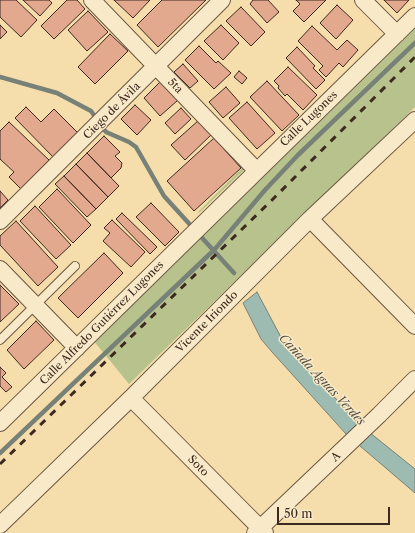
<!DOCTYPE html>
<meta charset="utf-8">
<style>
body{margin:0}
#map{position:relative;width:415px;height:533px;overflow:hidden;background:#f5deab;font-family:"Libre Caslon Text",serif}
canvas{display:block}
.scale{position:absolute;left:277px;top:507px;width:113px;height:18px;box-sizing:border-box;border:2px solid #3d2920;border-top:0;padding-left:5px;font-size:12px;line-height:14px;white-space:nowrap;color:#3d2920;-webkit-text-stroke:3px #f8eac8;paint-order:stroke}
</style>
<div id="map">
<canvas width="415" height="533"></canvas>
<div class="scale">50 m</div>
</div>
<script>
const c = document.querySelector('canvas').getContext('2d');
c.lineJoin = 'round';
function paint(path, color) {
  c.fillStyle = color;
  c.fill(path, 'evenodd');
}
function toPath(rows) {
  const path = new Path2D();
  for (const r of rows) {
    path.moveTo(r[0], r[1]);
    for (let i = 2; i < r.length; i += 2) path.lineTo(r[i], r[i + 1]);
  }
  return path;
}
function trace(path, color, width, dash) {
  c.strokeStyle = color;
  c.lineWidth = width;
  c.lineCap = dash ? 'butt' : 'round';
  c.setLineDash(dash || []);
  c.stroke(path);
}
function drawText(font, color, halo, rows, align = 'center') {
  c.font = font + ' "Libre Caslon Text",serif';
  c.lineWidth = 3;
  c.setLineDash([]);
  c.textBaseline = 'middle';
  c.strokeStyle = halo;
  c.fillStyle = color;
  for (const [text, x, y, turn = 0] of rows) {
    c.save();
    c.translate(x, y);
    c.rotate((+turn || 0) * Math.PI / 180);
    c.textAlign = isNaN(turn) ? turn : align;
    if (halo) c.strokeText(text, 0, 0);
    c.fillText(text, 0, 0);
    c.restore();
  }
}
paint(toPath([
 [415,28,415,107,129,384,93,340],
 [215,138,245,166,244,170,200,212,197,213,242,168]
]), '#b7c28d');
const water = toPath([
 [257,292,283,341,359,424,415,469,415,493,346,434,272,352,261,339,243,303,257,292]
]);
paint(water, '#9ebbb1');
trace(water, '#778177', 1);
trace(toPath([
 [0,77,57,93,91,111,106,132,129,142,136,147,164,196,234,273],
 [0,453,215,249,265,190,298,155,415,43]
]), '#778177', 4.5);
const building = toPath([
 [0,0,16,0,37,20,21,37,0,17,0,0],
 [23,0,49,0,52,3,40,16,23,0],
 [67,0,77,0,85,9,54,39,41,26,67,0],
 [114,0,150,0,133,18,114,0],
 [162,0,206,0,158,47,137,25,162,0],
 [253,0,268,0,279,12,267,23,250,4,253,0],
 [296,0,326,0,304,22,293,11,300,4,296,0],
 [384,0,409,0,397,13,384,0],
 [337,5,353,20,336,39,320,23,337,5],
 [241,7,265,32,251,46,226,21,241,7],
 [88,11,108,32,87,51,68,30,88,11],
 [0,25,7,32,0,39,0,25],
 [221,25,239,43,223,60,204,41,221,25],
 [312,26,337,50,347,40,358,50,343,67,339,63,326,77,319,70,323,66,298,41,312,26],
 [110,34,128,51,95,84,78,67,110,34],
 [199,46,216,63,218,61,231,73,214,89,185,60,199,46],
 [297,47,315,66,313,68,325,80,316,89,286,58,297,47],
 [183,64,198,81,190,88,174,72,183,64],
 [288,67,317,95,303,110,287,94,285,96,278,88,279,86,274,81,288,67],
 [239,71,247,78,242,84,234,77,239,71],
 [161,81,178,100,160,116,144,98,161,81],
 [267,81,299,115,282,131,250,97,267,81],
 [226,87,240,103,223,118,209,102,226,87],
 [247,102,275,133,257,149,229,118,247,102],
 [135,105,151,120,137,135,121,119,135,105],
 [26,107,41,122,54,109,78,133,53,157,15,118,26,107],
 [181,108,191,119,175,134,165,123,181,108],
 [199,120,212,134,185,160,171,145,199,120],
 [9,122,49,160,21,189,9,177,14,172,0,159,0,131,9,122],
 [104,136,120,152,115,156,122,163,121,168,111,178,87,153,104,136],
 [214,138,241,168,194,211,167,181,214,138],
 [87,153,119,186,108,197,76,164,87,153],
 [76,164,108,197,96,209,64,176,76,164],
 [64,176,96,209,87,217,55,184,64,176],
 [57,189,91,225,73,243,39,207,57,189],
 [0,191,8,200,0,208,0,191],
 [151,203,179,232,165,246,136,217,151,203],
 [35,206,71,245,56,259,20,221,35,206],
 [122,213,157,247,150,254,116,219,122,213],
 [112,220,145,252,131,267,103,241,110,233,104,228,112,220],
 [16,221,58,267,38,286,0,245,0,236,16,221],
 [104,253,123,273,78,318,58,298,104,253],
 [0,285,19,304,0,322,0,285],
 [36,321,54,340,24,369,7,350,36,321],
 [0,367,6,373,2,377,12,387,6,392,0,386,0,367]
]);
paint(building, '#e3a98e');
trace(building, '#3d2920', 1);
const service = toPath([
 [0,340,75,266]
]);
const minor = toPath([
 [92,0,257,171],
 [363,0,397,34],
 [310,219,415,326],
 [0,221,222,0],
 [0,269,77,348],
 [131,398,265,533],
 [0,423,415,16],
 [0,525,131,398,310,219,415,120],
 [255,533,379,415,415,379]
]);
trace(service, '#6b5643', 10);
trace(minor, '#6b5643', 18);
trace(service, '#f8eac8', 8);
trace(minor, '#f8eac8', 16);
trace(toPath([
 [0,464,273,199,415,57]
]), '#3d2920', 3, [7, 7]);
drawText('11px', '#3d2920', '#f8eac8', [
 ["5ta",175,86,46],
 ["Ciego de Ávila",112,111,-45],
 ["Calle Lugones",309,119,-44],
 ["Vicente Iriondo",207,322,-45],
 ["Calle Alfredo Gutiérrez Lugones",102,323,-45],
 ["A",336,457,-43],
 ["Soto",198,466,45]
]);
drawText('italic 12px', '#554e44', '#f8eac8', [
 ["Cañada Aguas Verdes",322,380,47]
]);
</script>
